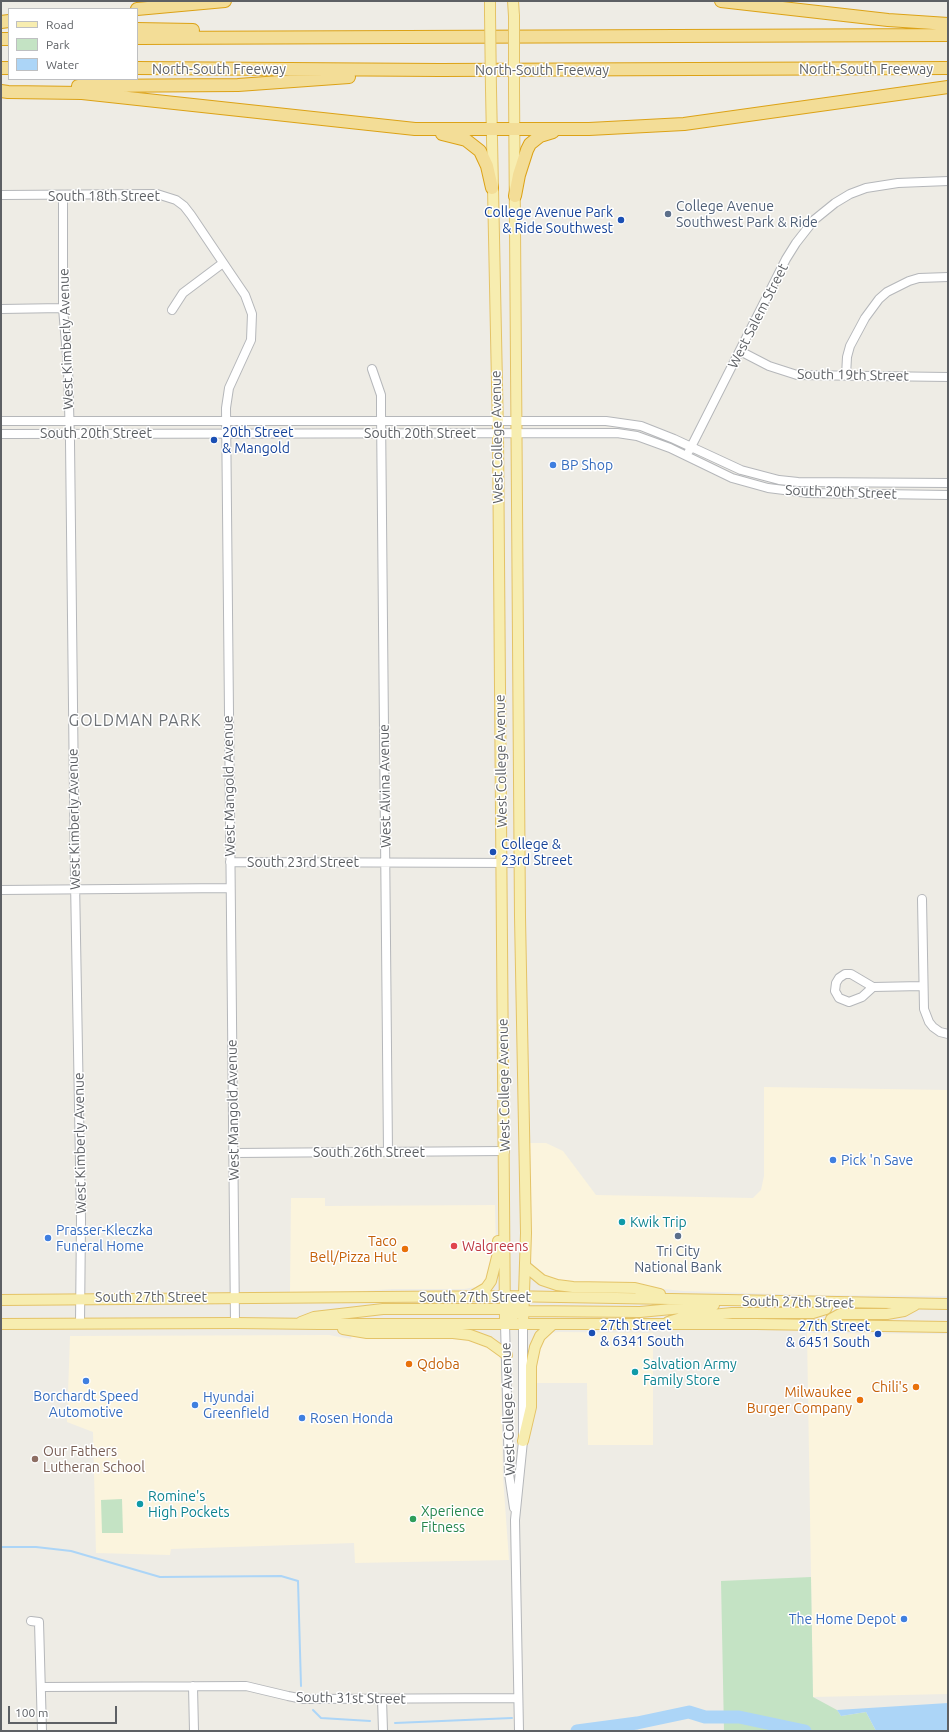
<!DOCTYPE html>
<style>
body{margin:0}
#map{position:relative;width:949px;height:1732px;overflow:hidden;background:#eeece5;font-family:Ubuntu,sans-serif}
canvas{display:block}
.frame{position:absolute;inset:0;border:2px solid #5d6064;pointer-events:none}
.legend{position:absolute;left:8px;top:8px;width:130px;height:72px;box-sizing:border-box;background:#fff;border:1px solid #bebfc1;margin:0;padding:5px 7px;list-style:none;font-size:12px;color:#5d6064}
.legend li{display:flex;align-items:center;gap:8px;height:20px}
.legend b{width:20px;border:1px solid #bebfc1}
.scale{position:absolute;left:8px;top:1706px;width:109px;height:18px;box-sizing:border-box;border:2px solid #5d6064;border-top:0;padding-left:5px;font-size:12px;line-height:14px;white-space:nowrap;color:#5d6064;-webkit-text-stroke:3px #fff;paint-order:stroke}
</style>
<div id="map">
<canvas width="949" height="1732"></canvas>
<div class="frame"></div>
<ul class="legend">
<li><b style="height:5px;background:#f7edb0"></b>Road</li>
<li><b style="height:11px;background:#c4e3c4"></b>Park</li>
<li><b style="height:11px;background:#acd5f7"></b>Water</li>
</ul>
<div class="scale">100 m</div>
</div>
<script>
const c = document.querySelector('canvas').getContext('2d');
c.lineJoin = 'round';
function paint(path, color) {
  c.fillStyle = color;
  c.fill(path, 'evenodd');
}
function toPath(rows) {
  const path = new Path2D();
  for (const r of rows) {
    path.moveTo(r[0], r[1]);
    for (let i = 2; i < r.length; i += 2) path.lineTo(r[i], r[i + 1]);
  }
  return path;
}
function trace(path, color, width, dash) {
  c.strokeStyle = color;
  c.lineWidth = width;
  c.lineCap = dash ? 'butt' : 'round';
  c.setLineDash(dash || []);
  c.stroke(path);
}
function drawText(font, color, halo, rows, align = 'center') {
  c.font = font + ' Ubuntu,sans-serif';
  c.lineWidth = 3;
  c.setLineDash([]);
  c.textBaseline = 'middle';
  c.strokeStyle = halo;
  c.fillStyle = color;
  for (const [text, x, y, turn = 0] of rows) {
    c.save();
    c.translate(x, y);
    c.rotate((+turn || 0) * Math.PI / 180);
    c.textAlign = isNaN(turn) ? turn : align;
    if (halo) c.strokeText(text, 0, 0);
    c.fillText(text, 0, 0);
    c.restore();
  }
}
paint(toPath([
 [764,1087,948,1090,948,1296,809,1295,683,1291,635,1286,576,1285,542,1276,534,1269,531,1259,530,1143,546,1143,563,1151,596,1195,753,1198,761,1190,764,1176],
 [291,1198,325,1198,325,1206,495,1205,496,1246,487,1281,481,1286,464,1289,393,1289,347,1292,290,1292],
 [559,1332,653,1333,653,1445,588,1445,587,1383,533,1383,534,1368,540,1342,549,1333],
 [807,1333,948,1334,948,1694,813,1697],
 [329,1335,351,1339,352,1335,453,1336,484,1343,497,1352,501,1361,503,1477,509,1560,355,1563,354,1543,171,1549,170,1555,96,1553,93,1432,67,1422,70,1336]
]), '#fbf4dd');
paint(toPath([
 [122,1499,123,1533,102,1533,101,1500],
 [811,1577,813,1697,837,1710,841,1716,866,1712,876,1731,724,1731,721,1581]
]), '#c4e3c4');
paint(toPath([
 [948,1703,948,1727,947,1731,876,1731,866,1712,841,1716,837,1710]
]), '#acd5f7');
trace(toPath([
 [1,1547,36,1547,71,1551,160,1577,281,1576,298,1581,301,1686],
 [313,1710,321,1718,370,1721],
 [395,1723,512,1718]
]), '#acd5f7', 2);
trace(toPath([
 [577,1731,637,1723,689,1712,705,1717,739,1717,805,1731]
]), '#acd5f7', 13);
const minor = toPath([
 [1,195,157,194,176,200,184,206,191,215,228,270,245,295,252,314,251,340,229,388,226,408,235,1323],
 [63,196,63,308,68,368,70,442,75,881,81,1220,80,1323],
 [1,309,63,308],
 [172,310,183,293,223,263],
 [740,351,769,366,797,375,948,377],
 [372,369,381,395,381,413,388,1152],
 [846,376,847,357,850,346,865,318,879,299,887,292,909,281,919,278,948,277],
 [1,421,606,421,641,426,674,439,741,470,779,480,798,482,948,483],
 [1,434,617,433,637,436,670,448,732,478,768,488,808,493,948,495],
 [689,451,786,259,796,243,814,220,835,203,850,194,866,188,898,183,948,181],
 [230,862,519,863],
 [1,890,230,888],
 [922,899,924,1009,929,1022,933,1027,940,1032,948,1034],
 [873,987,862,997,849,1002,839,998,835,991,836,983,839,978,845,974,851,974,873,987,922,986],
 [234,1153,505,1151],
 [505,1324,509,1474,514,1508],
 [31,1621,39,1622,42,1731],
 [193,1686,194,1731],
 [41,1687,246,1686,288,1696,303,1699,518,1698],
 [382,1699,383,1731],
 [519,1731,515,1520,523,1441,523,1324]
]);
const major = toPath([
 [490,1,490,14],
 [513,1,514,16],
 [491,90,498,433,505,1324],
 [514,90,520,917,526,1233,523,1324],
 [525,1266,542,1280,557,1285,573,1287,635,1288,660,1294],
 [474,1295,486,1288,491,1281,498,1253,498,1241],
 [1,1300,505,1296,948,1304],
 [301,1322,314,1317,383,1309,505,1309,516,1304,524,1297],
 [668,1322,681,1318,732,1313,813,1313,826,1309,829,1303],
 [1,1324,235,1323,319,1324,756,1324,948,1327],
 [505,1324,513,1315,524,1311,640,1312,714,1305],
 [830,1325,831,1319,840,1314,887,1314,904,1311,915,1305],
 [343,1329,367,1333,453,1333,470,1335,489,1342,507,1355],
 [523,1441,531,1407,531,1366,535,1347,540,1336,553,1324]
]);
const highway = toPath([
 [721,1,888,20,948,24],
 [137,9,225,1],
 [1,22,9,21],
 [137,29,193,30],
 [137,38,948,35],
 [1,39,9,39],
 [1,68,9,68],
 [137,68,440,70,948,68],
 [78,86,238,85,349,77],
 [1,91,8,92,82,93,415,129,589,129,684,124,948,87],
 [442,134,466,140,480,151,487,166,492,188],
 [515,196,519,175,527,150,530,144,540,136,553,132]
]);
trace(minor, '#b5b7ba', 10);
trace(major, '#e4c367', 12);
trace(highway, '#dca216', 14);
trace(minor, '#fff', 8);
trace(major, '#f7edb0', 10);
trace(highway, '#f3dd97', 12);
const majorBridge = toPath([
 [490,14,491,90],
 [514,16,514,90]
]);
trace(majorBridge, '#e4c367', 12, []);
trace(majorBridge, '#f7edb0', 10);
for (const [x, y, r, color] of [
 [668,214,4,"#5c6f8a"],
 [621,220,4,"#1a4fb4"],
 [214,440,4,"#1a4fb4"],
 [553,465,4,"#3f7fe0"],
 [493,852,4,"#1a4fb4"],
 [833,1160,4,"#3f7fe0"],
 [622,1222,4,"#0f9aa8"],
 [678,1236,4,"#5c6f8a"],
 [48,1238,4,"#3f7fe0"],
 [454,1246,4,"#e0444e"],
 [405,1249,4,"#e8710a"],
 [592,1333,4,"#1a4fb4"],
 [878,1334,4,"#1a4fb4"],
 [409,1364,4,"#e8710a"],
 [635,1372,4,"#0f9aa8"],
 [86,1381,4,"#3f7fe0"],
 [916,1387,4,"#e8710a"],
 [860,1400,4,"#e8710a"],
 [195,1405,4,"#3f7fe0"],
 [302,1418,4,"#3f7fe0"],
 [35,1459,4,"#8d6e63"],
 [140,1504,4,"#0f9aa8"],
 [413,1519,4,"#2e9e5b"],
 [904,1619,4,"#3f7fe0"]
]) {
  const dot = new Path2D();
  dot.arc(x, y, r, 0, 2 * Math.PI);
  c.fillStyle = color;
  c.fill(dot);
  trace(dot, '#fff', 1.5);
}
drawText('14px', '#5d6064', '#fff', [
 ["North-South Freeway",219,69],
 ["North-South Freeway",866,69],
 ["North-South Freeway",542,70],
 ["South 18th Street",104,196],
 ["West Salem Street",758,316,-63],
 ["West Kimberly Avenue",66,339,-92],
 ["South 19th Street",853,375,1],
 ["South 20th Street",96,433],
 ["South 20th Street",420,433],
 ["West College Avenue",497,437,-91],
 ["South 20th Street",841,492,2],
 ["West College Avenue",501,761,-91],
 ["West Mangold Avenue",229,786,-91],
 ["West Alvina Avenue",385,786,-91],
 ["West Kimberly Avenue",74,819,-91],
 ["South 23rd Street",303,862],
 ["West College Avenue",504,1085,-91],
 ["West Mangold Avenue",233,1110,-91],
 ["West Kimberly Avenue",80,1143,-91],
 ["South 26th Street",369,1152],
 ["South 27th Street",151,1297],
 ["South 27th Street",475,1297],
 ["South 27th Street",798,1302,1],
 ["West College Avenue",508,1409,-92],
 ["South 31st Street",351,1698,1]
]);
drawText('14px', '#4e5e75', '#fff', [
 ["College Avenue",676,206],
 ["Southwest Park & Ride",676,222],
 ["Tri City",678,1251,"center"],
 ["National Bank",678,1267,"center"]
], 'left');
drawText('14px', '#164399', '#fff', [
 ["College Avenue Park",613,212,"right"],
 ["& Ride Southwest",613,228,"right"],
 ["20th Street",222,432],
 ["& Mangold",222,448],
 ["College &",501,844],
 ["23rd Street",501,860],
 ["27th Street",600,1325],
 ["& 6341 South",600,1341],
 ["27th Street",870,1326,"right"],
 ["& 6451 South",870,1342,"right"]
], 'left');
drawText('14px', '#366cbe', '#fff', [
 ["BP Shop",561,465],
 ["Pick 'n Save",841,1160],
 ["Prasser-Kleczka",56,1230],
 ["Funeral Home",56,1246],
 ["Borchardt Speed",86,1396,"center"],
 ["Automotive",86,1412,"center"],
 ["Hyundai",203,1397],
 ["Greenfield",203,1413],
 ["Rosen Honda",310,1418],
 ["The Home Depot",896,1619,"right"]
], 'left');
drawText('14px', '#0d838f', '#fff', [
 ["Kwik Trip",630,1222],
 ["Salvation Army",643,1364],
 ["Family Store",643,1380],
 ["Romine's",148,1496],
 ["High Pockets",148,1512]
], 'left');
drawText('14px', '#c56008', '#fff', [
 ["Taco",397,1241],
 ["Bell/Pizza Hut",397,1257],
 ["Qdoba",417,1364,"left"],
 ["Chili's",908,1387],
 ["Milwaukee",852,1392],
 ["Burger Company",852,1408]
], 'right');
drawText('14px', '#be3a42', '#fff', [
 ["Walgreens",462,1246]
], 'left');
drawText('14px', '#785e54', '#fff', [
 ["Our Fathers",43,1451],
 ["Lutheran School",43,1467]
], 'left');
drawText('14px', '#27864d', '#fff', [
 ["Xperience",421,1511],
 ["Fitness",421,1527]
], 'left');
c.letterSpacing = '1px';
drawText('16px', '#6e7276', '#fff', [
 ["GOLDMAN PARK",135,721]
]);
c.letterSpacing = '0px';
</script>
